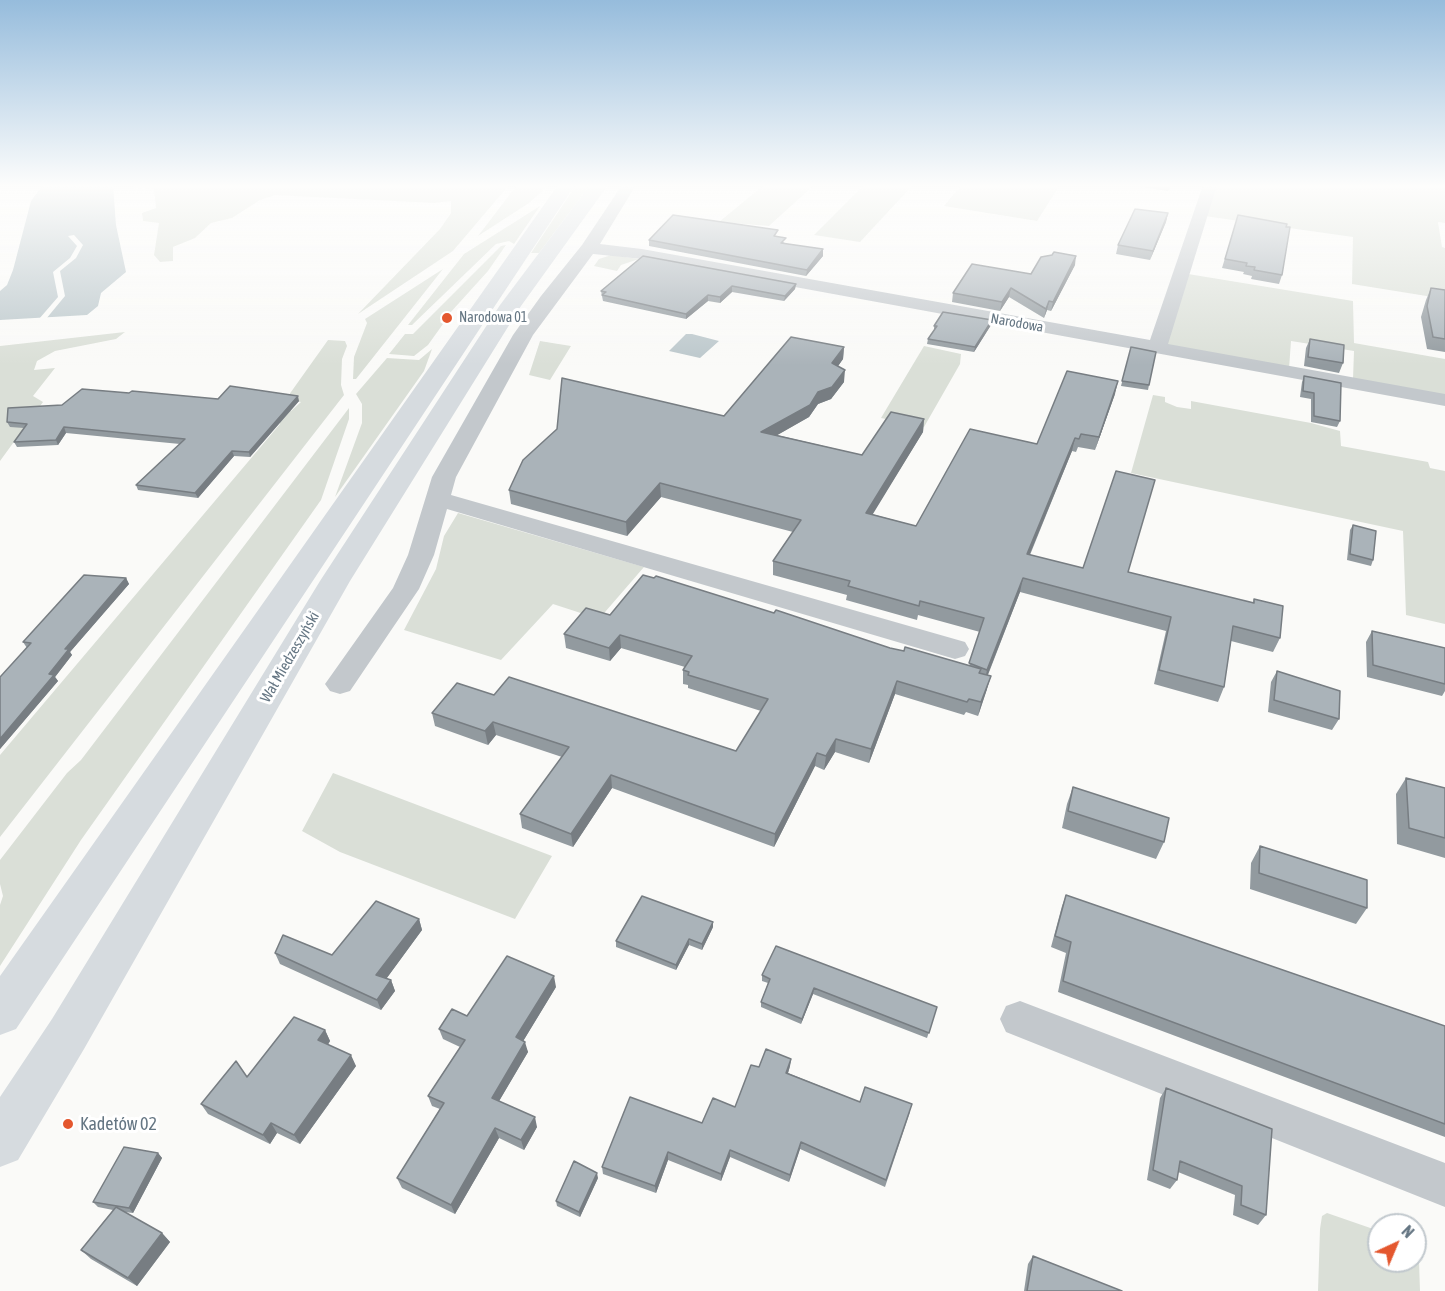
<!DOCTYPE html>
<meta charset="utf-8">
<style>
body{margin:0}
#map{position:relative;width:1445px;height:1291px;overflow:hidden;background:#fafaf8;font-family:"Asap Condensed",sans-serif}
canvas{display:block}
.north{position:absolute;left:1367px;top:1213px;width:60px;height:60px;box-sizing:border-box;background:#fff;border:2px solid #c1c8cd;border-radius:50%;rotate:44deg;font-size:16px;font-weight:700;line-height:24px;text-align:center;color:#657683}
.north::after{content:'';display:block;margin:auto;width:21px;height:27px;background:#e4572e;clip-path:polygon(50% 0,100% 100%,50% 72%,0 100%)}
</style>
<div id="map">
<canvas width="1445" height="1291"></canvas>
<div class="north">N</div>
</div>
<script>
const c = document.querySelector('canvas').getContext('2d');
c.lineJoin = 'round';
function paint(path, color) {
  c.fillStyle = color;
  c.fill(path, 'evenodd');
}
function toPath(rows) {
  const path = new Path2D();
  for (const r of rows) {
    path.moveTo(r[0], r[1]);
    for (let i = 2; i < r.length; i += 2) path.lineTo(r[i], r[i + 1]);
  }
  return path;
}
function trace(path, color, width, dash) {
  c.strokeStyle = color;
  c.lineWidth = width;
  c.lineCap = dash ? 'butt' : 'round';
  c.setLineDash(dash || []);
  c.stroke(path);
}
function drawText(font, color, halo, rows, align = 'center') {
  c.font = font + ' "Asap Condensed",sans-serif';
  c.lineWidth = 6;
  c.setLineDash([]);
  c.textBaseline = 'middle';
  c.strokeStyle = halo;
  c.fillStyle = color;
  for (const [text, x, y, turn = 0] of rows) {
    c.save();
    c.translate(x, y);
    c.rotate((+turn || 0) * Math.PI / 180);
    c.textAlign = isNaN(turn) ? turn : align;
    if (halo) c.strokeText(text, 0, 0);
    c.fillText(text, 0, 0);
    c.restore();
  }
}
paint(toPath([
 [133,185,509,185,453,251,358,314,440,229,451,213,451,201,434,203,275,195,260,200,232,218,211,223,195,238,173,247,173,261,160,262,154,255,159,223,143,221,142,213,156,208,154,189,133,188],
 [517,185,549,185,529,203,478,236],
 [576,185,590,185,539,253,531,253],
 [764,185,814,185,769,226,719,222],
 [864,185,913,185,860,242,814,235],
 [961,185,1060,185,1037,221,944,206],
 [1214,185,1445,185,1445,223,1438,222,1442,247,1445,248,1445,299,1352,284,1353,237,1204,216],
 [540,206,514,244,509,241,496,244,412,325,408,325,464,254],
 [506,245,488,271,450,313,446,314,440,322,443,324,428,345,414,356,389,354,405,334,413,334,501,246],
 [611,255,639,259,621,265,617,271,594,266,599,259],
 [443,269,356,379,353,379,354,357,367,323,365,319],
 [1188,274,1353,301,1354,343,1445,359,1445,396,1353,379,1354,351,1291,341,1289,369,1165,346],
 [125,332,116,339,55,351,37,361,34,370,55,368,33,396,43,402,0,461,0,346],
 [328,340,345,341,347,346,342,359,341,385,344,395,0,837,0,755,280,424,275,408,291,411,301,402,286,399],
 [540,341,571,346,550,380,529,375],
 [924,346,961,354,960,364,924,427,881,418],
 [432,349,424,371,335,497,362,423,362,404,356,394,387,358,419,360],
 [1153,395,1165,397,1165,402,1177,407,1191,409,1191,401,1311,423,1340,431,1341,446,1428,462,1430,468,1445,471,1445,624,1406,615,1403,531,1131,473],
 [349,408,349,419,321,500,81,840,0,966,0,905,3,896,0,884,0,860,67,773,81,760],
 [458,513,644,567,599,619,553,604,501,660,404,630,436,569,444,536],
 [333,773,552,856,515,919,340,852,302,831],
 [1327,1213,1379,1231,1379,1261,1415,1261,1415,1253,1419,1261,1420,1291,1318,1291,1320,1229,1322,1216]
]), '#dadfd7');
paint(toPath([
 [43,185,113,185,116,225,126,272,101,293,98,306,87,315,0,320,0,291,7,285,13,270,31,201],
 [686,334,692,334,719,341,700,358,669,351]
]), '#bbc7cb');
paint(toPath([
 [74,235,83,245,76,258,60,271,65,296,46,319,39,319,58,297,53,272,70,258,77,246,68,236]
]), '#fafaf8');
paint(toPath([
 [622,185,636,185,600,244,642,249,1150,340,1203,185,1217,185,1168,344,1445,394,1445,406,642,259,593,254,533,335,456,477,451,495,965,642,969,649,965,656,955,659,447,509,434,555,419,589,350,691,340,694,330,691,325,684,330,677,393,588,408,555,432,477,513,335,541,296,582,245,622,185],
 [1020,1001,1445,1163,1445,1207,1006,1032,1000,1019,1006,1006,1020,1001]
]), '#c3c8cc');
paint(toPath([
 [558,185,575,185,16,1029,0,1035,0,976,558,185],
 [590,185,608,185,521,306,350,581,84,1049,18,1160,0,1167,0,1097,52,1019,320,581,500,305,590,185]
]), '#d6dbdf');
paint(toPath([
 [1125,185,1172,185,1168,191],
 [1168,213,1166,222,1150,260,1116,254,1118,245],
 [1238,215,1282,275,1279,284,1251,279,1252,276,1243,274,1244,272,1222,268],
 [777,237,786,244,823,249,823,256,806,276,649,246,649,240],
 [1075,265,1051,311,1047,310,1044,318,1009,297,1000,311,952,302,953,293,1031,274],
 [796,284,795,289,784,301,732,292,720,303,708,301,686,319,603,301,601,291],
 [1431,288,1445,290,1445,352,1427,349,1421,317,1426,300],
 [992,320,991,325,974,352,927,344,928,339,934,331,934,326],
 [1310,339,1343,363,1339,373,1304,366,1306,348],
 [844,347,843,359,838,366,844,382,831,399,818,404,809,417,777,435,862,455,924,419,923,432,872,514,916,526,1115,394,1095,450,1078,447,1076,452,1072,451,1030,555,1083,568,1128,572,1253,603,1254,599,1280,638,1273,652,1231,641,1224,687,1218,702,1154,684,1166,631,1020,592,988,675,987,689,978,716,966,712,964,715,895,694,869,763,835,752,824,770,815,766,774,847,612,788,573,847,522,828,520,814,562,757,496,735,488,745,435,726,432,713,494,695,736,751,761,711,688,688,688,685,683,684,683,670,685,667,621,648,610,661,566,648,564,634,610,615,774,613,890,648,969,666,980,632,918,615,917,620,846,600,847,595,773,575,773,561,793,532,661,497,627,536,511,504,509,490,724,416],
 [1131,347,1149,385,1148,390,1121,386],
 [1304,376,1340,421,1337,427,1311,422,1311,399,1300,397,1302,382],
 [129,393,218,399,299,401,250,457,234,456,198,498,138,490,136,485,180,444,66,433,58,445,17,447,14,442,24,428,10,427,7,422,62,405],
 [1353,525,1373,560,1371,566,1347,560,1350,530],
 [126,578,129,584,70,652,72,655,55,677,58,681,0,749,0,677,27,648,23,642],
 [1372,631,1445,648,1445,691,1442,696,1367,677,1366,642],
 [1277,671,1339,719,1332,730,1268,712,1271,682],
 [1406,778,1445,788,1445,858,1397,844,1396,794],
 [1073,787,1164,842,1156,859,1062,828,1067,804],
 [1260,846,1367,908,1356,924,1250,889,1251,863],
 [1066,895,1445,1026,1445,1137,1058,992,1066,953,1051,947,1062,906],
 [419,919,422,930,386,979,391,980,395,991,381,1010,280,964,275,953,332,955],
 [713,927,702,950,689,945,676,970,616,947,616,941],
 [762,975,937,1007,927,1038,813,994,801,1024,761,1007,761,1002,768,983,762,981],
 [556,987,523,1041,528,1052,499,1101,537,1127,524,1150,499,1138,455,1214,402,1188,397,1178,440,1109,432,1106,428,1096,460,1047,443,1039,439,1029,467,1016],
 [325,1030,330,1041,328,1045,356,1066,300,1144,277,1133,270,1144,208,1114,201,1104],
 [791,1059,790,1066,788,1073,860,1102,910,1112,885,1187,800,1149,789,1182,730,1157,721,1181,668,1160,656,1193,603,1174,602,1167,702,1123,735,1107,759,1067],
 [1166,1088,1266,1215,1258,1225,1233,1215,1235,1195,1178,1172,1177,1180,1170,1189,1147,1180,1160,1098],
 [158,1153,162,1158,133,1213,124,1212,162,1233,170,1242,137,1286,91,1259,81,1250,113,1210,98,1207,93,1202],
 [598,1178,580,1217,557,1206,556,1201],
 [1033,1256,1122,1291,1024,1291,1028,1264]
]), '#929a9f');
paint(toPath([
 [1168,213,1166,222,1150,260,1153,251],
 [823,249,823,256,806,276,807,270],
 [1076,256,1075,265,1051,311,1053,302],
 [796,284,795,289,784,301,785,296],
 [732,286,732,292,720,303,720,297],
 [1011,288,1009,297,1000,311,1002,302],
 [708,295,708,301,686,319,686,314],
 [1049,301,1047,310,1044,318,1046,309],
 [992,320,991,325,974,352,975,347],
 [844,347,843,359,831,376,832,363],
 [845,370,844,382,831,399,818,404,809,417,760,445,761,432,818,392],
 [1118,381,1115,394,1095,450,1099,437],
 [298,396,299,401,250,457,249,452],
 [924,419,923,432,865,527,866,513],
 [64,427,66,433,58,445,56,440],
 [1075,438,1072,451,1024,568,1027,554],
 [232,451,234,456,198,498,195,493],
 [660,483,661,497,627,536,626,522],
 [126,578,129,584,70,652,72,655,55,677,58,681,0,749,0,739,49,674,65,649],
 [1023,578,1020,592,984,684,987,670],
 [620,635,621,648,610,661,609,648],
 [991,676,987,689,978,716,981,702],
 [897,681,895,694,869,763,871,749],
 [493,722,496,735,488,745,485,731],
 [836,739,835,752,824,770,826,756],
 [817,753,815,766,774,847,775,834],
 [611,775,612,788,573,847,571,834],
 [419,919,422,930,381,986,376,975],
 [713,922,713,927,702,950,702,944],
 [689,939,689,945,676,970,676,965],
 [554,976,556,987,519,1048,516,1037],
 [391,980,395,991,381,1010,377,1000],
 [814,988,813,994,801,1024,802,1019],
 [325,1030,330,1041,323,1051,318,1040],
 [525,1042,528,1052,495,1108,492,1098],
 [351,1055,356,1066,300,1144,294,1135],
 [791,1059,790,1066,786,1080,786,1073],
 [535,1117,537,1127,524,1150,521,1140],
 [271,1123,277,1133,270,1144,263,1135],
 [495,1128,499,1138,455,1214,451,1205],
 [801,1142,800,1149,789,1182,790,1175],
 [730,1150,730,1157,721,1181,721,1174],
 [668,1152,668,1160,656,1193,655,1186],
 [158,1153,162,1158,133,1213,129,1208],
 [597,1173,598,1178,580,1217,579,1212],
 [162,1233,170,1242,137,1286,128,1278]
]), '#777d82');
const building = toPath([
 [1135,209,1168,213,1153,251,1118,245,1135,209],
 [673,215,778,230,774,236,786,238,781,243,823,249,807,270,649,240,673,215],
 [1238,215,1287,224,1286,227,1290,227,1282,275,1254,270,1255,267,1246,266,1247,263,1225,259,1238,215],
 [1054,252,1076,256,1053,302,1049,301,1046,309,1011,288,1002,302,953,293,972,264,1031,274,1041,257,1052,255,1054,252],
 [643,256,796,284,785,296,732,286,720,297,708,295,686,314,602,295,606,292,601,291,643,256],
 [1431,288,1445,290,1445,339,1433,337,1427,306,1431,288],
 [943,312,992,320,975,347,928,339,937,326,934,326,943,312],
 [791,337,844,347,832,363,845,370,832,387,818,392,810,405,761,432,862,455,891,412,924,419,866,513,916,526,970,429,1037,444,1067,371,1118,381,1099,437,1081,434,1079,439,1075,438,1027,554,1083,568,1116,471,1155,480,1128,572,1254,603,1254,599,1283,606,1280,638,1233,626,1224,687,1159,670,1171,617,1023,578,987,670,969,663,984,618,920,601,919,606,848,586,850,581,773,561,801,520,660,483,626,522,509,490,523,460,557,429,562,378,724,416,791,337],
 [1310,339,1344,345,1343,363,1308,357,1310,339],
 [1131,347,1156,352,1149,385,1122,381,1131,347],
 [1304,376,1341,383,1340,421,1314,416,1314,393,1303,391,1304,376],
 [230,386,298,396,249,452,232,451,195,493,136,485,185,439,64,427,56,440,14,442,27,424,7,422,8,408,62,405,82,389,129,393,132,391,218,399,230,386],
 [1353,525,1376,531,1373,560,1350,554,1353,525],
 [84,575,126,578,65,649,69,649,49,674,54,675,0,739,0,677,31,643,23,642,84,575],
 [643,575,654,578,656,576,774,613,776,610,890,648,904,651,905,647,981,669,979,673,991,676,981,702,969,699,967,702,897,681,871,749,836,739,826,756,817,753,775,834,611,775,571,834,520,814,569,747,493,722,485,731,432,713,457,683,494,695,509,677,736,751,768,699,688,675,689,672,683,670,692,656,620,635,609,648,564,634,586,608,610,615,643,575],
 [1372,631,1445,648,1445,684,1373,665,1372,631],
 [1277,671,1340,691,1339,719,1274,700,1277,671],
 [1406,778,1445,788,1445,838,1409,828,1406,778],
 [1073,787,1169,818,1164,842,1068,811,1073,787],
 [1260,846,1367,880,1367,908,1259,873,1260,846],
 [1066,895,1445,1026,1445,1124,1063,981,1071,942,1055,936,1066,895],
 [642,896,713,922,702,944,689,939,676,965,616,941,642,896],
 [376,901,419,919,376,975,391,980,377,1000,275,953,283,935,332,955,376,901],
 [776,946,937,1007,929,1033,814,988,802,1019,761,1002,770,979,762,975,776,946],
 [507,956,554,976,516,1037,525,1042,492,1098,535,1117,521,1140,495,1128,451,1205,397,1178,444,1103,428,1096,465,1040,439,1029,452,1009,467,1016,507,956],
 [294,1017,325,1030,318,1040,351,1055,294,1135,271,1123,263,1135,201,1104,236,1061,247,1077,294,1017],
 [766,1049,791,1059,786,1073,860,1102,865,1087,912,1104,886,1180,801,1142,790,1175,730,1150,721,1174,668,1152,655,1186,602,1167,630,1097,702,1123,713,1098,735,1107,751,1065,759,1067,766,1049],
 [1166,1088,1272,1129,1266,1215,1241,1205,1242,1186,1180,1161,1177,1180,1153,1170,1166,1088],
 [124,1147,158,1153,129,1208,93,1202,124,1147],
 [574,1161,597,1173,579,1212,556,1201,574,1161],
 [116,1207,162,1233,128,1278,81,1250,116,1207],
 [1033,1256,1122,1291,1027,1291,1033,1256]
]);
paint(building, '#aab3b9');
trace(building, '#777d82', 1.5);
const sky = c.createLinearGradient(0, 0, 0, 365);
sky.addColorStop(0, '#96bcdc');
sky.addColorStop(0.51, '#fdfdfc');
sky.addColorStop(1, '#fdfdfc00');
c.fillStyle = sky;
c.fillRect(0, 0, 1445, 365);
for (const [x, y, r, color] of [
 [447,318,6,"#e4572e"],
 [68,1124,6,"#e4572e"]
]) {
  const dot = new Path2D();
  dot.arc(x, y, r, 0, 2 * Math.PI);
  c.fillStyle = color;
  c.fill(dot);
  trace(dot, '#fff', 2);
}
drawText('14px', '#657683', '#fff', [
 ["Narodowa 01",459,318]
], 'left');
drawText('14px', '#657683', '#fff', [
 ["Narodowa",1017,323,10]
]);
drawText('15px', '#657683', '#fff', [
 ["Wał Miedzeszyński",290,657,-60]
]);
drawText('18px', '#657683', '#fff', [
 ["Kadetów 02",80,1124]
], 'left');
</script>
